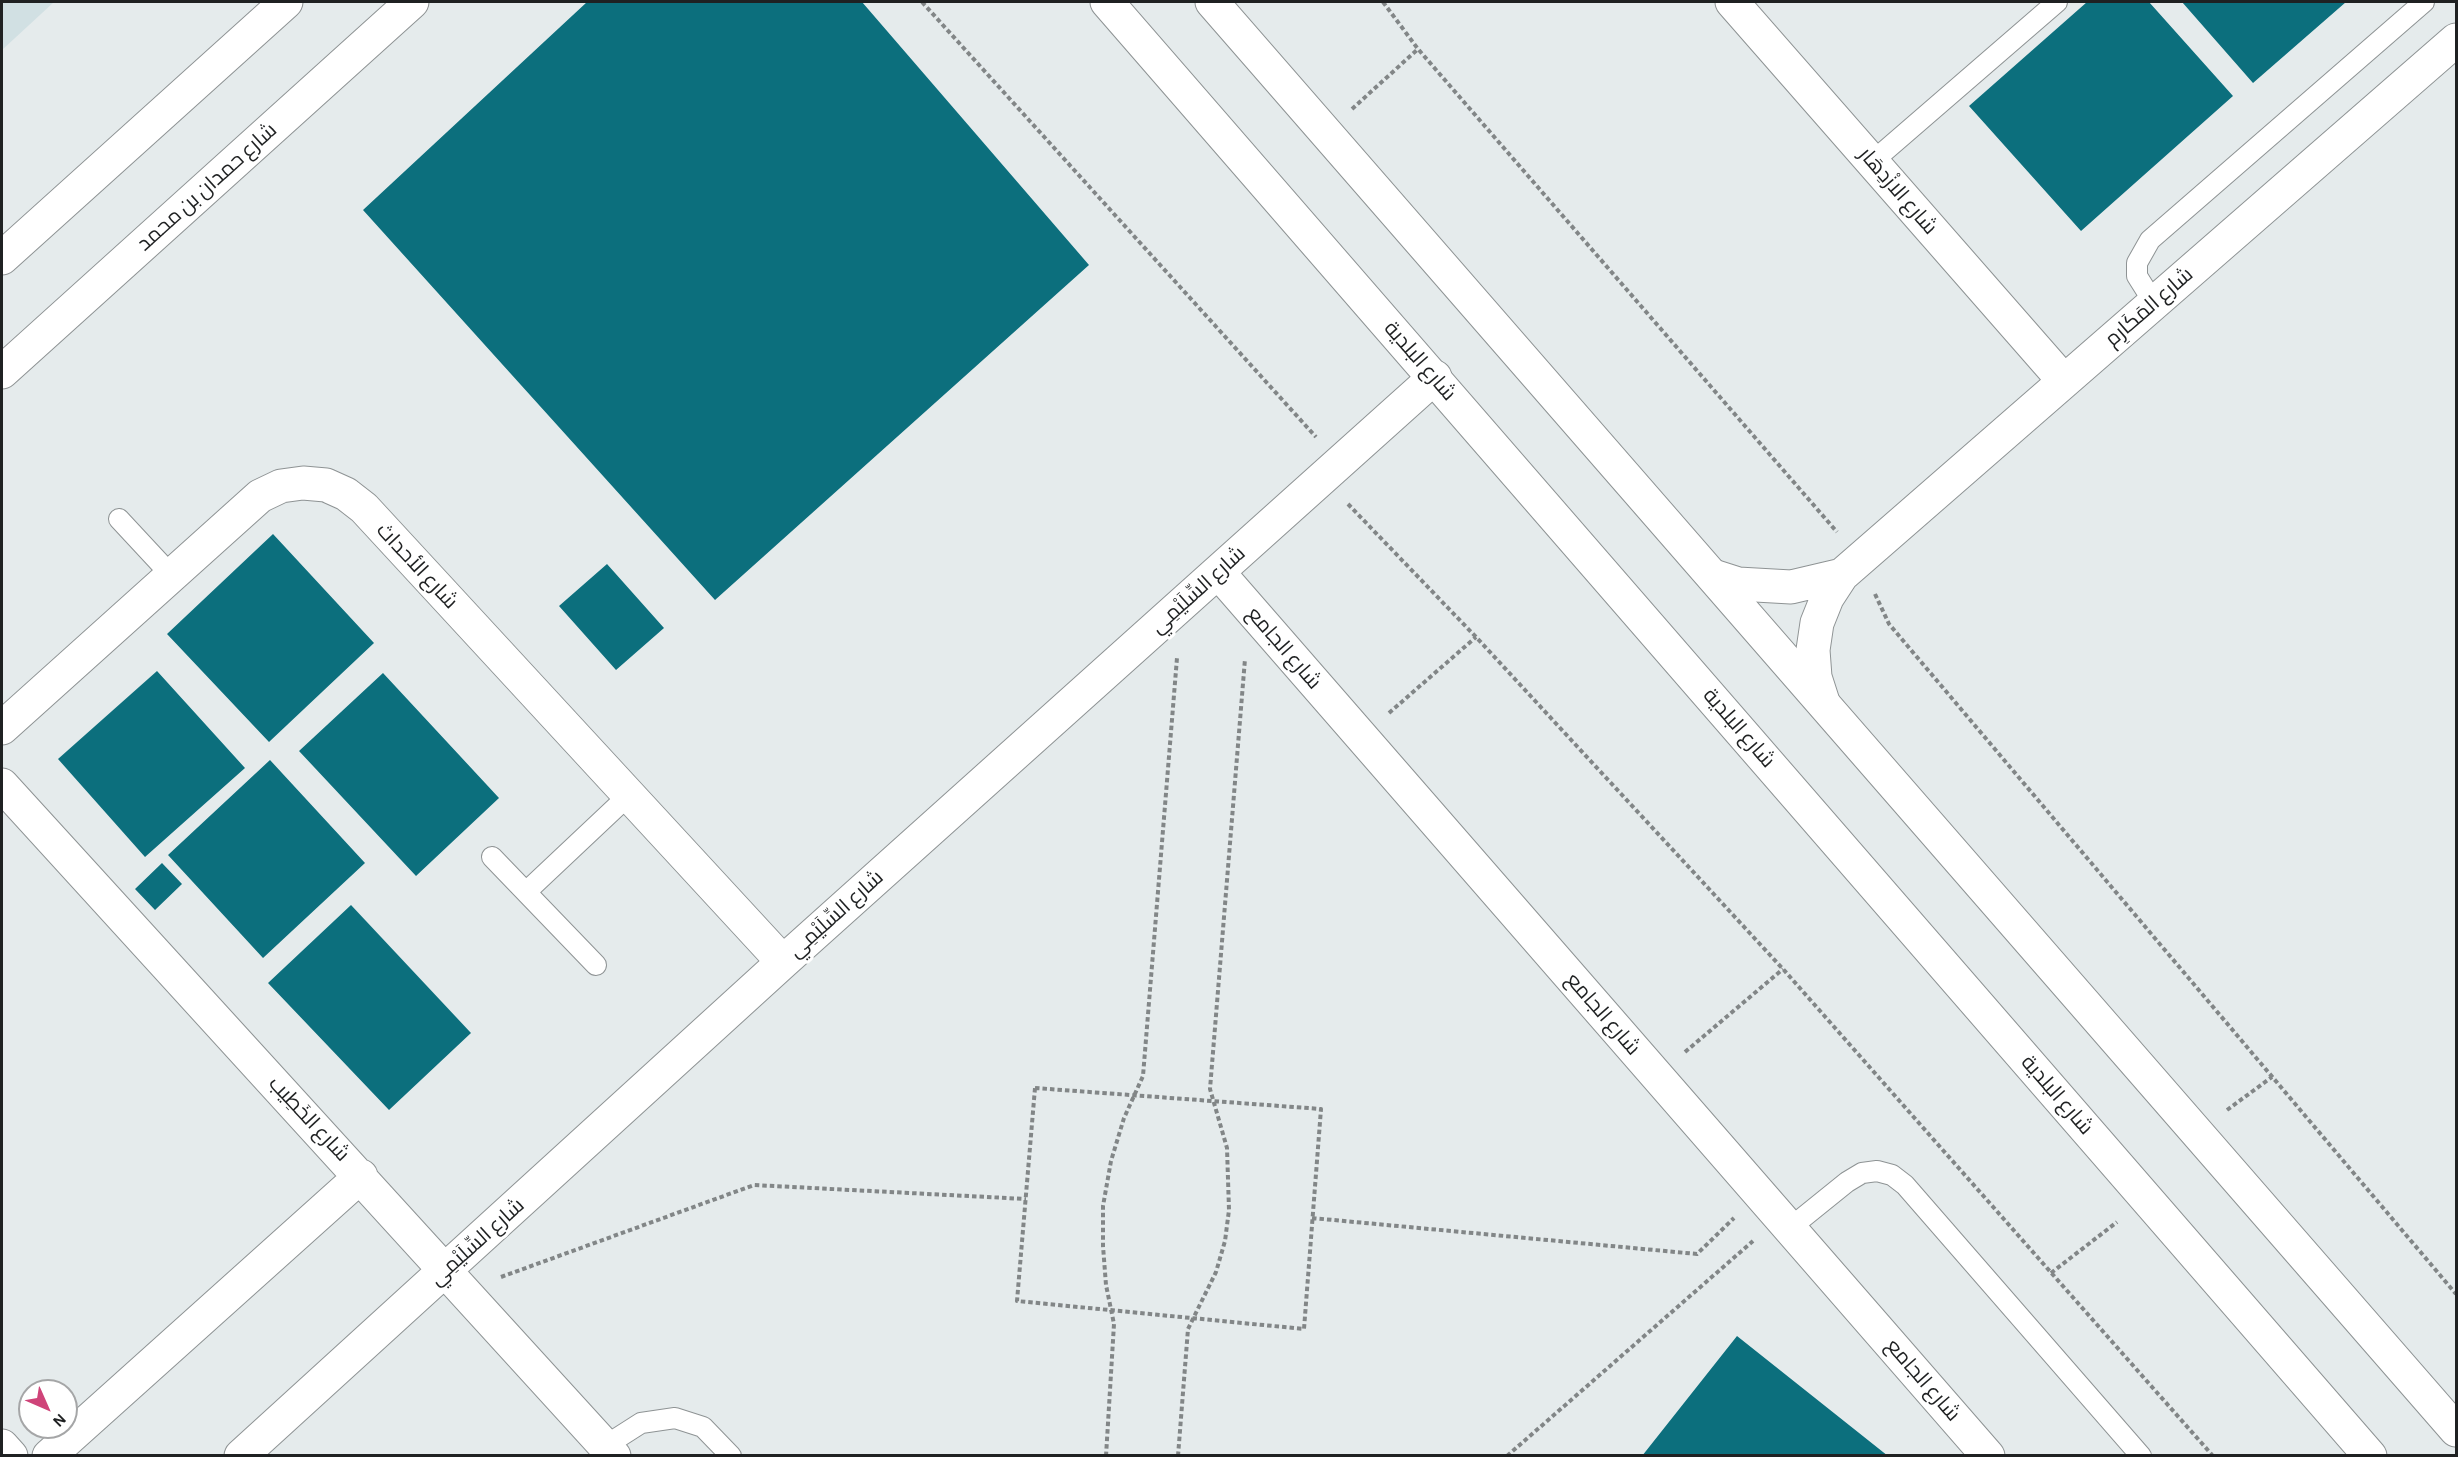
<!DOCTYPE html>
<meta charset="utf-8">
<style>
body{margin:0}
#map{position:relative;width:2458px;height:1457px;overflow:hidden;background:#e5ebec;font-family:"Alegreya Sans",sans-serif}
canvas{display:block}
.frame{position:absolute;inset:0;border:3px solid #1f2122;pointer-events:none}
.north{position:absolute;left:18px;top:1379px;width:60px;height:60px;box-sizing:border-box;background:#fff;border:2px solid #a5a6a7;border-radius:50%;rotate:135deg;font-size:16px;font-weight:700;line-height:24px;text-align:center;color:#1f2122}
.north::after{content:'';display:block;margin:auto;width:21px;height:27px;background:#cf4479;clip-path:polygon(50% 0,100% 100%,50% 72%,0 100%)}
</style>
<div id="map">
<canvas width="2458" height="1457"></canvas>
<div class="frame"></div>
<div class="north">N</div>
</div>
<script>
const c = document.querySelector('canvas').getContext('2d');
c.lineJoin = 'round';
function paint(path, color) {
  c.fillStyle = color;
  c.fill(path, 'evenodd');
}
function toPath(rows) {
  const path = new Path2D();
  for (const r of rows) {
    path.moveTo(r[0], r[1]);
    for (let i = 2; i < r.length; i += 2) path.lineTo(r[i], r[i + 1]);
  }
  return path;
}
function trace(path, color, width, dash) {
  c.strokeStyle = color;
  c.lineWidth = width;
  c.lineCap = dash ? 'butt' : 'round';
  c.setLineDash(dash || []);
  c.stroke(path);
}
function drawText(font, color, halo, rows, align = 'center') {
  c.font = font + ' "Alegreya Sans",Cairo,sans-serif';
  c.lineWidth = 6;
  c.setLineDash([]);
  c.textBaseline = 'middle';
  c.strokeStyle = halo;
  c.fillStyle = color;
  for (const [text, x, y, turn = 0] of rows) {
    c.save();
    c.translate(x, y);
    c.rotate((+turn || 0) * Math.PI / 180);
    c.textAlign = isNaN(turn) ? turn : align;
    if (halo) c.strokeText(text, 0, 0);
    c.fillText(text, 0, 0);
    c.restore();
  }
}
paint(toPath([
 [2,2,54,2,2,50]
]), '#d1e0e3');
paint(toPath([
 [587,2,862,2,1089,265,715,600,363,210],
 [2087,2,2149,2,2233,96,2081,231,1969,106],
 [2182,2,2346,2,2253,83],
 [273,534,374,643,269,742,167,634],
 [607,564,664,628,616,670,559,606],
 [157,671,245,768,145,857,58,759],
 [383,673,499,798,416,876,299,751],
 [270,760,365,863,263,958,168,855],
 [162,863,182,884,155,910,135,889],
 [351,905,471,1033,389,1110,268,983],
 [1737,1336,1888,1456,1642,1456]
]), '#0c6f7d');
const service = toPath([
 [1872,162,2057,2],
 [2154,303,2137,276,2137,263,2150,240,2424,2],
 [119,519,172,576],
 [492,857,596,965],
 [526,892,629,795],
 [1790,1228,1847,1182,1862,1173,1877,1171,1892,1175,1905,1185,2141,1456],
 [605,1446,641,1423,675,1418,703,1427,731,1456]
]);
const minor = toPath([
 [1732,2,2064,381],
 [1218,572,1988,1456],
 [1713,576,1738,584,1791,587,1842,575],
 [1823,702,1815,677,1813,650,1817,623,1827,598,1842,575,2456,40],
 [2,728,260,496,281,486,303,483,326,485,346,494,364,508,783,962],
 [2,785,614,1456],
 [2,1446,11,1456],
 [49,1456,361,1176],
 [241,1456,783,962,1435,377]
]);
const primary = toPath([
 [1107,2,2370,1456],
 [1212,2,2456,1430],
 [2,258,286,2],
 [2,372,412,2]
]);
trace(service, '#8e9394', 22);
trace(minor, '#8e9394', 35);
trace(primary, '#8e9394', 35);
trace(toPath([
 [922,2,1316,437],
 [1383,2,1418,49,1837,532],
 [1352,109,1418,49],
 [1348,504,1476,637,1783,969,2213,1456],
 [1875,594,1889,624,2456,1294],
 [1389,713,1476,637],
 [1685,1052,1783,969],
 [1035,1088,1321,1109,1304,1329,1017,1301,1035,1088],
 [2227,1110,2272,1077],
 [1312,1218,1697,1254,1734,1218],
 [2051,1273,2117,1222],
 [501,1277,754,1185,1026,1199],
 [1106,1456,1114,1324,1106,1285,1103,1246,1103,1206,1111,1161,1124,1118,1143,1076,1177,658],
 [1178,1456,1188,1329,1216,1272,1225,1241,1229,1210,1227,1148,1210,1089,1245,659],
 [1507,1456,1753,1241]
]), '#828687', 4, [4.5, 3]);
trace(service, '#fff', 20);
trace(minor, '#fff', 33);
trace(primary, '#fff', 33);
drawText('21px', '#1f2122', '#fff', [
 ["شارع حمدان بن محمد",207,187,-42],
 ["شارع الازْدِهَار",1898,191,49],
 ["شارع المَكَارِم",2149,307,-41],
 ["شارع البلدية",1420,361,49],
 ["شارع الأحداث",417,566,47],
 ["شارع السِّلَيْمِي",1198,590,-42],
 ["شارع الجامع",1284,648,49],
 ["شارع البلدية",1739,728,49],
 ["شارع السِّلَيْمِي",836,914,-42],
 ["شارع الجامع",1603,1014,49],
 ["شارع البلدية",2057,1095,49],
 ["شارع الخَطِيب",309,1119,47],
 ["شارع السِّلَيْمِي",477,1242,-42],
 ["شارع الجامع",1923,1380,49]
]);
</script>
